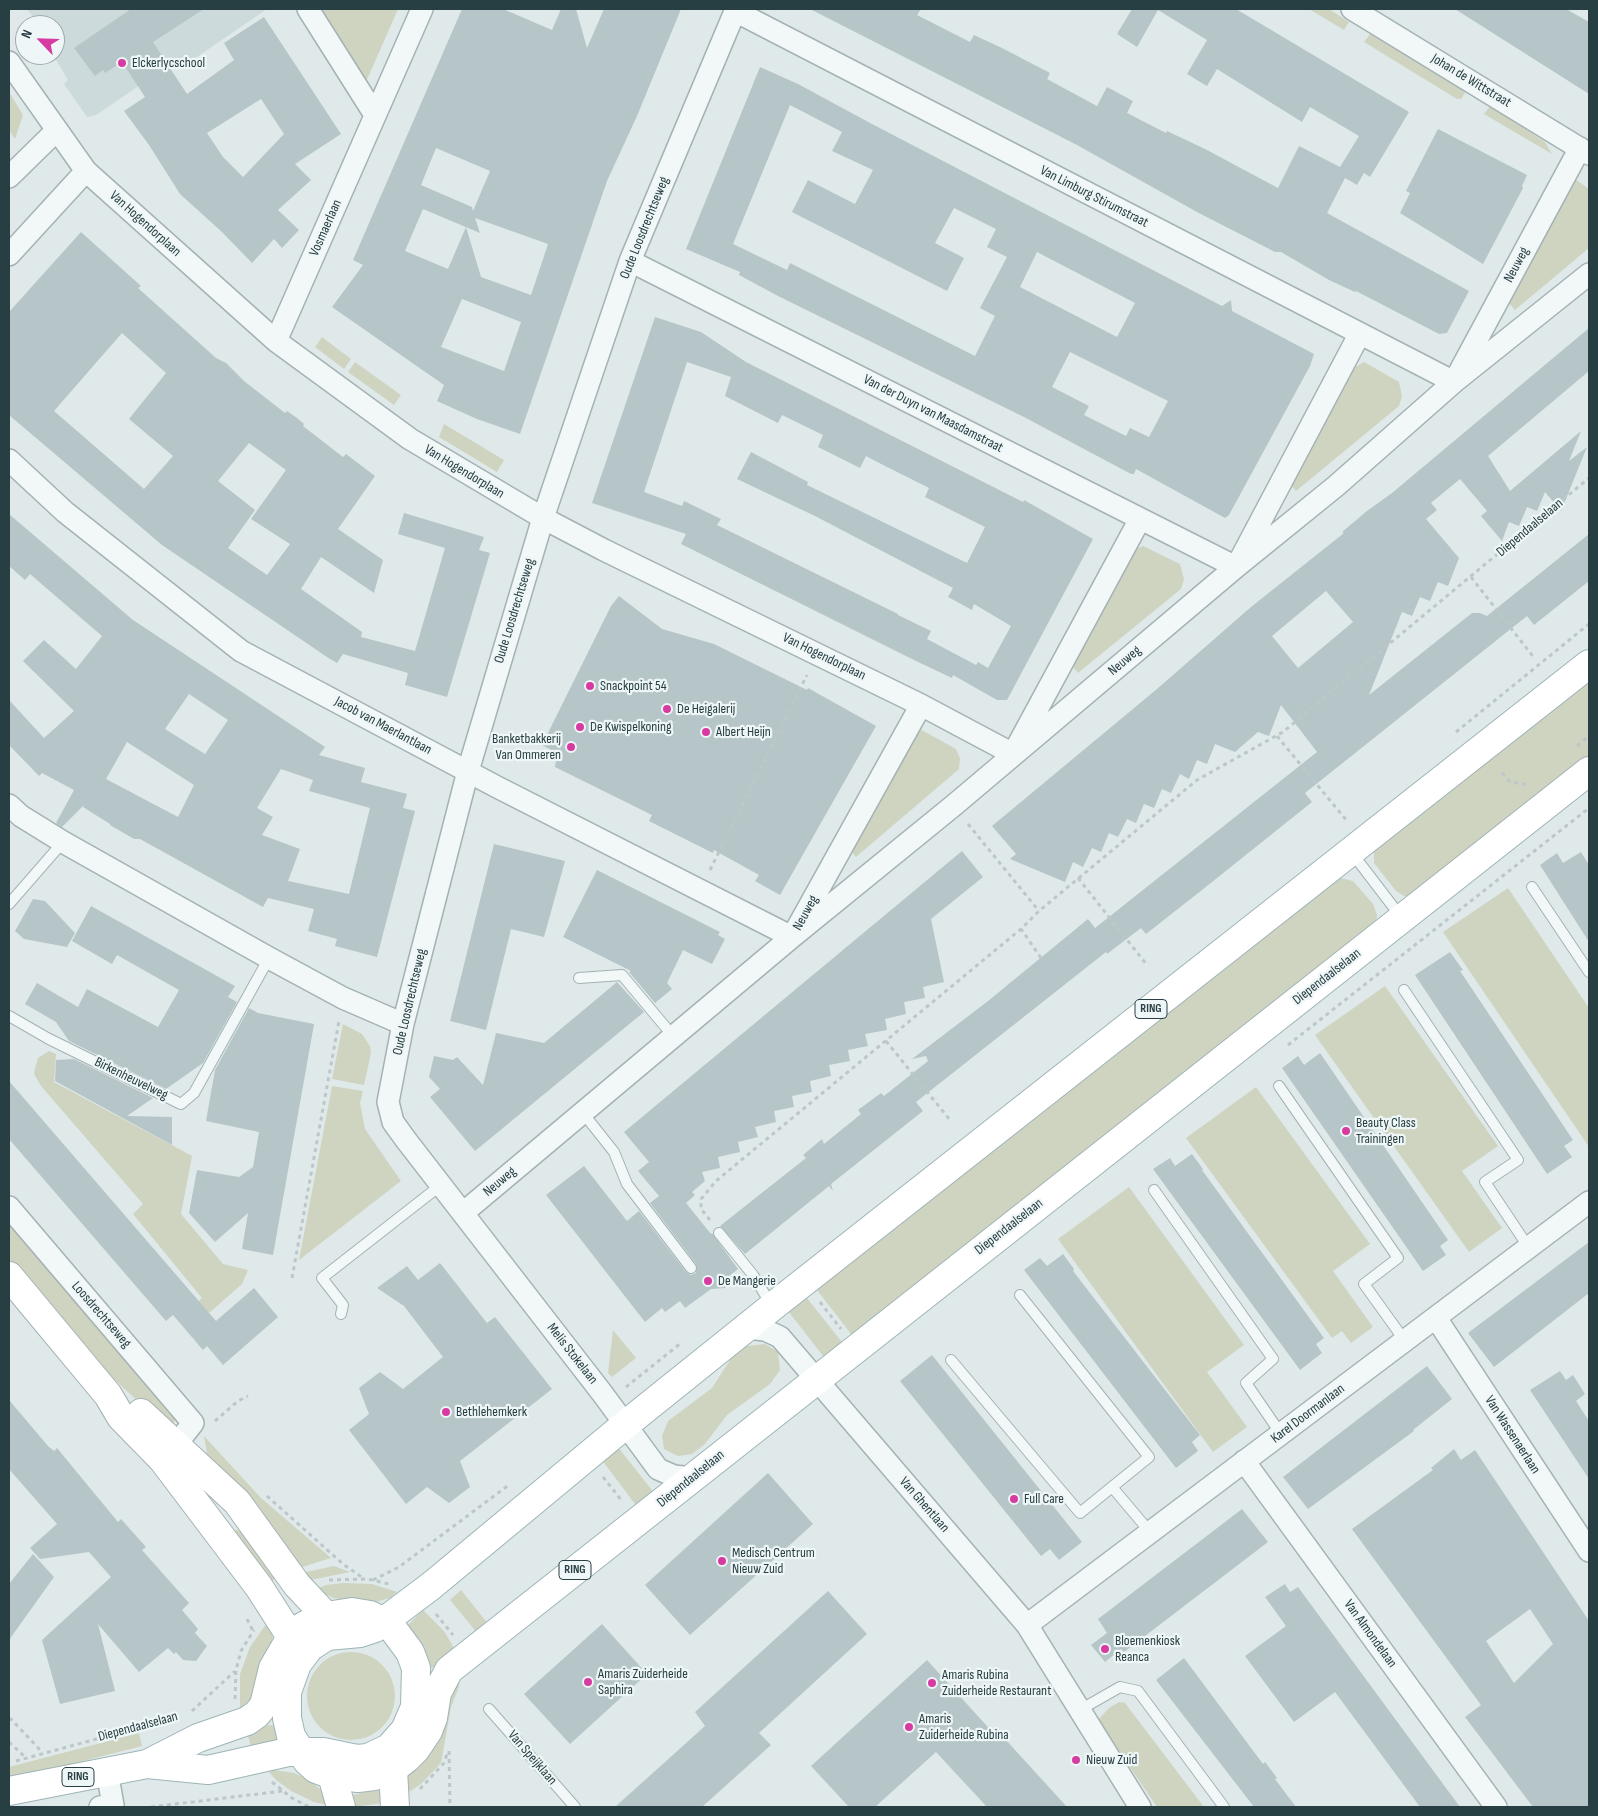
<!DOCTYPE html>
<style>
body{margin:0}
#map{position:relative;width:1598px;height:1816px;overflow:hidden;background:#dfe9ea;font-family:"Sofia Sans Condensed",sans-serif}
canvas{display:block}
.frame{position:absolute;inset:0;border:10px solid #273e42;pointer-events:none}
.north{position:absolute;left:15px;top:15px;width:50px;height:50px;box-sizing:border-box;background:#eff6f7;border:1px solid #9facaf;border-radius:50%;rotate:294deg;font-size:14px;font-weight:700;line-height:20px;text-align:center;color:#273e42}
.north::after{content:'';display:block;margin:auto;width:18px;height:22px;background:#d73ba2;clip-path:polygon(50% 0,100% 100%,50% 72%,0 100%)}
</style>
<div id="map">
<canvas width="1598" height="1816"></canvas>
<div class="frame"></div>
<div class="north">N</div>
</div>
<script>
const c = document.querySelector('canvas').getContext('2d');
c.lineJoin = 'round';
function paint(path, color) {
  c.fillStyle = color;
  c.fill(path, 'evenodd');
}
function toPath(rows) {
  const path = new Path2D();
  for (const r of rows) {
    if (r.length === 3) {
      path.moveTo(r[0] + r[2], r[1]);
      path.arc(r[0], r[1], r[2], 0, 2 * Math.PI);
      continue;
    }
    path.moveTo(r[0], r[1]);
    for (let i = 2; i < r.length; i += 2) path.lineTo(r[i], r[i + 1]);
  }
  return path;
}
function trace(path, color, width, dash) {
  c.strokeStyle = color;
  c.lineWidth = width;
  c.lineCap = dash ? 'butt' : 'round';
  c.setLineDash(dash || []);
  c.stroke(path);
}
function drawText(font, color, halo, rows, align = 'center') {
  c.font = font + ' "Sofia Sans Condensed",sans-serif';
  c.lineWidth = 4.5;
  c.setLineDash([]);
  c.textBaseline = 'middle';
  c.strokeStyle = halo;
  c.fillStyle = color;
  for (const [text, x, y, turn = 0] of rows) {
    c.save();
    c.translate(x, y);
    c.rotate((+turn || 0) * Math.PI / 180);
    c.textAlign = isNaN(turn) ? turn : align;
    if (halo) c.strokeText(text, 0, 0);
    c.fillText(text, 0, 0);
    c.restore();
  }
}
paint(toPath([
 [27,9,267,9,194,59,152,77,96,115,87,117,64,84,68,80,53,55,55,55,55,25,39,25]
]), '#cddadc');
paint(toPath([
 [318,9,398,9,366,82],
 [1309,9,1329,9,1349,22,1344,30],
 [1370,34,1462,89,1465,93,1461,99,1457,99,1364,42],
 [9,92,23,115,15,139,9,130],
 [1490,106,1545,142,1552,154,1484,114],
 [1575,179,1589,189,1589,248,1515,310,1508,302],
 [322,337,351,359,344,369,315,347],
 [355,362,401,395,394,405,348,372],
 [1364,362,1399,382,1402,396,1399,406,1296,491,1291,485,1354,368],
 [444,424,504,460,497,472,439,437],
 [1143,546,1180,564,1184,579,1181,589,1078,673,1072,666,1136,549],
 [1589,674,1589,760,1413,896,1404,896,1396,891,1374,863,1374,848],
 [918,728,956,749,960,758,959,769,856,857,849,849],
 [1337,877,1353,881,1373,904,1377,915,1376,925,855,1339,813,1285],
 [1508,888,1589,1008,1589,1147,1443,932],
 [1385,986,1498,1146,1462,1171,1502,1228,1469,1252,1315,1035],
 [343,1024,362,1034,370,1046,371,1053,364,1085,332,1079],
 [49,1051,56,1054,54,1082,192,1156,181,1214,223,1264,248,1270,242,1284,209,1313,198,1302,202,1298,133,1214,143,1204,41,1086,34,1074,35,1068,38,1058],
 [332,1086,363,1091,360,1103,365,1129,401,1181,299,1260],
 [1256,1087,1370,1244,1333,1271,1373,1327,1351,1343,1342,1331,1332,1338,1186,1138],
 [1129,1187,1244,1345,1207,1372,1247,1427,1213,1452,1058,1239],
 [9,1224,172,1413,176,1419,169,1430,90,1357,9,1264],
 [803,1293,845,1346,827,1361,785,1307],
 [613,1330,636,1358,612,1377,608,1373],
 [765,1344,778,1352,780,1370,770,1384,727,1415,705,1444,692,1454,678,1456,664,1449,662,1436,668,1421,712,1388,732,1357,747,1346],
 [204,1436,261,1498,331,1558,296,1569,209,1465],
 [614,1442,655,1494,638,1508,598,1455],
 [236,1530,245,1532,280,1575,268,1584,234,1531],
 [334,1566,350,1572,306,1581,302,1573],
 [343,1583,372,1584,397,1592,390,1598,371,1603,333,1598,316,1589,326,1585],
 [461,1590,489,1625,478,1634,450,1600],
 [423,1610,444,1631,457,1653,428,1670,406,1627],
 [269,1620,273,1630,272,1640,251,1698,240,1709,240,1674,250,1647],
 [351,1696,44],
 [460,1674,459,1687,451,1707,441,1763,421,1784,406,1794,406,1780],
 [1119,1702,1125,1703,1204,1807,1157,1807,1098,1720,1109,1708],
 [269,1725,274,1725,276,1728,278,1740,251,1747,247,1732],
 [139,1733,142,1746,9,1780,9,1767],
 [274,1770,294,1773,308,1779,320,1789,331,1806,314,1802,291,1791,276,1780,269,1772],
 [382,1788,385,1803,352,1807,353,1795]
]), '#cfd4c0');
paint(toPath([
 [131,9,204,9,153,42,187,94,234,60,224,43,264,17,341,134,295,164,311,180,278,210,299,230,282,248,274,239,252,263,222,232,180,194,149,145,124,111,145,97,122,62,105,73,103,70,95,76,74,48],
 [261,99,284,134,243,177,223,157,207,133],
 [462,9,503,9,552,30,561,9,576,9,587,48,604,9,681,9,637,116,607,181,520,434,477,419,437,401,444,385,332,307,363,265,353,260],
 [436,148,490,171,473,211,472,207,421,185],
 [423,209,480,233,475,218,548,244,531,295,481,277,466,227,448,269,405,251],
 [462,299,521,322,504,371,441,347],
 [810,9,921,9,917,15,970,42,974,35,1002,48,1050,73,1047,79,1097,106,1107,87,1133,101,1127,113,1166,133,1167,131,1205,149,1278,188,1299,146,1340,167,1359,136,1310,107,1302,122,1217,69,1207,86,1187,74,1207,40,1158,10,1137,47,1117,34,1132,9,1236,9,1409,112,1370,177,1364,173,1357,185,1345,178,1327,213,1469,291,1447,333,1439,334,1356,291,1355,292,1329,280,1281,252,1275,252,1197,212,1077,145],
 [1455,9,1566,9,1589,22,1589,94],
 [760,67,798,84,872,124,1222,306,1231,300,1232,311,1314,354,1310,366,1229,515,1225,518,1136,469,1134,474,1131,474,1024,417,778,296,739,275,740,272,686,249],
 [790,105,842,132,832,151,873,170,855,204,808,180,792,212,947,291,964,258,935,243,954,208,996,229,987,247,1007,257,980,308,995,316,975,356,790,263,787,270,733,244],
 [1037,252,1135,303,1117,337,1020,287],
 [1070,352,1168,401,1149,437,1130,428,1126,436,1084,415,1089,406,1052,387],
 [1438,129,1527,175,1522,186,1523,188,1483,264,1400,213,1410,193,1406,191],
 [81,232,141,286,138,288,216,358,226,363,244,381,285,413,287,411,297,418,304,424,303,426,343,457,346,454,375,476,338,529,383,560,374,593,321,557,301,589,362,632,361,637,415,651,445,548,398,534,404,513,484,537,479,550,490,553,447,697,405,685,408,673,343,654,337,663,327,657,162,545,9,415,9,312],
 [122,333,166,373,129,419,173,456,144,489,54,411],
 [249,443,286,470,251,519,290,544,267,575,228,548,255,510,218,481],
 [655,317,701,332,746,362,1023,502,1024,500,1093,539,1007,700,997,700,953,675,952,678,916,661,681,544,686,534,592,503],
 [687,362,731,377,725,396,778,423,782,415,823,435,818,447,860,468,866,456,887,467,929,488,925,497,985,527,967,563,807,485,808,482,751,452,737,479,815,516,953,588,948,597,972,610,974,604,1011,626,988,668,978,662,976,665,927,639,931,631,898,615,898,614,717,525,721,519,684,501,682,506,644,492],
 [1589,328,1589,371,1488,456,1510,491,1581,431,1569,461,1587,447,1561,511,1545,492,1537,511,1527,507,1519,526,1509,522,1502,541,1481,516,1487,511,1460,479,1431,503,1437,510,1426,519,1459,558,1448,586,1438,582,1430,601,1420,597,1412,616,1402,612,1369,695,1472,613,1480,613,1487,616,1589,534,1589,581,1534,625,1527,616,1305,793,1312,802,1202,890,1146,934,1141,928,1107,954,1106,952,916,1102,923,1111,831,1184,833,1191,829,1186,745,1254,720,1226,806,1158,803,1155,822,1139,824,1144,861,1114,858,1110,881,1093,884,1096,928,1061,926,1056,912,1059,988,1001,1088,919,1095,928,1317,752,1281,705,1269,736,1258,732,1235,752,1215,744,1207,764,1197,760,1189,779,1180,774,1171,793,1162,789,1154,808,1144,804,1136,823,1127,819,1118,837,1109,833,1101,852,1092,848,1083,867,1073,862,1065,882,1010,859,1016,854,992,826,1157,689,1251,607,1344,533,1342,532,1367,511,1392,493],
 [1326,591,1353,622,1298,668,1272,636],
 [9,514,133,620,325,747,319,755,365,768,361,782,407,794,403,808,415,811,377,957,335,946,337,939,308,931,314,909,268,898,263,907,140,839,134,839,110,825,110,824,83,807,84,805,62,827,56,823,74,790,42,773,39,776,9,745,9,700,44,738,74,711,23,661,44,640,76,669,102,636,30,574,25,580,9,566],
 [189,694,228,720,205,754,165,729],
 [127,742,194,785,178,817,106,779],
 [281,769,313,780,309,791,370,808,349,894,288,881,300,849,262,835,273,817,257,808],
 [619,596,662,629,714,644,807,690,808,688,876,726,780,895,755,881,759,875,714,850,713,853,649,821,652,815,555,767,557,753,542,745,611,606],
 [494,844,565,861,544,937,511,929,486,1030,450,1021],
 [962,851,983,877,931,919,944,982,923,987,925,998,904,1002,906,1014,885,1019,887,1030,865,1034,868,1046,848,1050,850,1061,829,1065,831,1076,810,1081,812,1092,792,1096,794,1107,774,1111,776,1122,755,1127,758,1137,738,1142,740,1152,718,1157,720,1168,702,1172,705,1181,692,1192,695,1195,686,1203,711,1234,712,1233,738,1269,729,1276,725,1288,711,1289,685,1308,680,1301,665,1312,662,1308,645,1322,546,1195,584,1166,627,1221,639,1211,686,1272,691,1275,696,1273,696,1264,650,1203,659,1196,638,1171,649,1162,624,1132],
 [1581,852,1589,865,1589,942,1540,865,1557,853,1563,863],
 [597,870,720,932,718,935,725,939,712,964,683,950,667,983,672,989,655,1003,629,972,631,971,563,937],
 [33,899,45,901,75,933,67,947,24,939,15,931],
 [91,906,235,986,228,997,237,1002,203,1063,166,1089,69,1041,56,1022,25,1004,37,983,78,1007,87,989,158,1027,179,990,117,955,112,964,72,941],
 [1450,952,1463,970,1460,971,1573,1140,1564,1146,1572,1157,1547,1174,1415,975],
 [617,982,644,1012,475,1151,430,1097,440,1089,429,1077,434,1056,453,1060,457,1057,483,1085,496,1033,544,1043],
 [249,1008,258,1013,314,1024,273,1255,242,1249,248,1213,215,1242,189,1213,197,1170,239,1177,253,1167,259,1132,206,1121,215,1070],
 [1320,1053,1448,1240,1440,1246,1446,1255,1423,1271,1282,1068,1298,1056,1304,1065],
 [74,1059,153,1098,127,1116,172,1117,172,1145,55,1081,56,1060],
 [9,1081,216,1321,254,1288,278,1317,223,1365,207,1346,203,1350,173,1315,166,1321,9,1139],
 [1192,1154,1203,1169,1202,1170,1324,1338,1316,1344,1322,1353,1300,1370,1153,1169,1170,1158,1175,1166],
 [1589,1242,1589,1293,1494,1367,1468,1333],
 [1063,1254,1074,1269,1073,1271,1200,1435,1192,1442,1198,1451,1176,1468,1024,1270,1040,1258,1047,1266],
 [440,1263,487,1323,495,1317,552,1389,460,1461,470,1487,449,1503,427,1487,406,1504,349,1430,369,1414,359,1388,380,1372,403,1389,443,1357,404,1306,377,1288,407,1266,418,1280],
 [932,1355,1082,1542,1059,1560,1050,1549,1041,1556,900,1381],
 [1427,1366,1452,1399,1413,1430,1414,1431,1308,1509,1283,1477],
 [1560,1371,1566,1380,1573,1375,1585,1394,1576,1401,1589,1421,1589,1479,1530,1390],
 [9,1400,48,1446,54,1451,57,1448,118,1522,121,1519,146,1547,142,1550,189,1603,182,1610,198,1629,195,1633,207,1646,196,1661,183,1660,176,1652,174,1654,168,1648,139,1672,98,1624,115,1691,60,1704,42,1640,111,1577,89,1552,40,1559,30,1548,57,1524,9,1469],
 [1454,1449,1461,1460,1475,1450,1589,1621,1589,1807,1533,1807,1465,1717,1481,1705,1352,1529,1433,1470,1431,1468],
 [1530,1609,1553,1644,1514,1683,1486,1641],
 [768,1473,813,1524,690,1635,645,1585],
 [1242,1509,1268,1542,1124,1652,1121,1649,1105,1662,1091,1645,1107,1633,1098,1619],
 [33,1554,54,1577,9,1640,9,1584],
 [1285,1584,1290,1592,1298,1587,1460,1807,1420,1807,1335,1692,1294,1722,1245,1656,1286,1626,1265,1597],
 [828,1591,867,1634,759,1733,771,1745,702,1807,615,1807,705,1726,695,1712],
 [602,1624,647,1674,570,1744,524,1694],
 [1184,1658,1263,1764,1265,1762,1277,1778,1275,1779,1296,1807,1254,1807,1156,1680],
 [927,1660,986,1725,992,1731,995,1728,1067,1807,987,1807,936,1752,875,1807,849,1807,811,1766]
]), '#b6c5c7');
const lane = toPath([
 [1352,853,1401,917],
 [1532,887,1589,972],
 [9,904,63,842],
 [579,978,622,975,673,1036],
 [1404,990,1518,1160,1485,1182,1529,1248],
 [9,1016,49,1039,181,1104,194,1093,269,958],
 [1279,1086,1398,1258,1364,1284,1405,1341],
 [583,1113,614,1152,627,1184,691,1268],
 [1154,1190,1273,1359,1246,1383,1281,1434],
 [719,1233,753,1275,772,1306],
 [341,1314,343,1305,322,1278,441,1185],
 [951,1360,1080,1513,1149,1457,1020,1295],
 [1112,1487,1150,1532],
 [489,1709,575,1807],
 [1078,1711,1120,1687,1138,1691,1224,1807]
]);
const street = toPath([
 [308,9,375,115],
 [1352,9,1589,154],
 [735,11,1454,382,1580,148],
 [9,62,86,171,276,341,410,439,543,518,604,550,921,705,1013,754,1140,519],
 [9,177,56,131],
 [9,255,86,171],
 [630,261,1236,567],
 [276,341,422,9],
 [9,460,65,512,241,651,497,787,792,937,921,705],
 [1241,558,1359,335],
 [9,805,21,816,63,842,269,958,343,998,403,1024],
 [9,1207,193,1423,167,1456],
 [463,1213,792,937,953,806,1236,567,1336,486,1454,382,1589,274],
 [1436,1318,1589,1551],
 [746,1328,765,1330,780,1337,1027,1625,1140,1807],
 [1244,1461,1496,1807],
 [692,1478,674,1476,658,1469,602,1393,406,1140,393,1122,388,1102,403,1024,468,771,543,518,630,261,736,9],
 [1027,1625,1589,1202],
 [100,1807,113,1805,107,1771]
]);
const secondary = toPath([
 [9,1276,108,1395,121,1417,163,1460,259,1587,291,1637],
 [141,1413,237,1502,297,1585,326,1616],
 [393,1769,395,1807],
 [332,1775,341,1807]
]);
const primary = toPath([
 [1589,664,772,1307,625,1425,431,1586,375,1628,360,1633,327,1636,310,1647,297,1664,287,1692,287,1718,291,1736,307,1761,316,1769,332,1775,358,1778,374,1776,393,1769,406,1759,416,1749,428,1731,433,1718,437,1693,449,1670,1589,771],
 [147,1764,198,1738,247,1721,257,1714,264,1705,273,1668,291,1637,302,1627,313,1621,326,1616,352,1612,370,1615,384,1622,393,1629,410,1652,416,1668,415,1707,405,1730,391,1746,393,1769],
 [9,1791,147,1764,208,1770,288,1752,323,1752,357,1759,368,1758,387,1749]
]);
trace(lane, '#a4b2b4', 12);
trace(street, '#a4b2b4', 24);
trace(secondary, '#a4b2b4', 30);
trace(primary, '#9eb4b6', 30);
trace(toPath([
 [1471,577,1535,659],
 [1456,732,1589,624],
 [1277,736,1347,821],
 [1577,746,1589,736],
 [1502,773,1510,782,1530,785],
 [968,824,1039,911],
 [710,870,807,675],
 [1078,878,1147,965],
 [1041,958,1021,929,1039,911,1197,780,1283,732,1589,478],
 [886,1041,950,1120],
 [1288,1045,1589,808],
 [710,1220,701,1209,701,1199,716,1181,1021,929],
 [292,1278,339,1021],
 [820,1302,841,1329],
 [626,1387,681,1343],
 [215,1421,238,1401,248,1396],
 [603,1477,622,1501],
 [267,1496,343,1564,363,1578],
 [329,1580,368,1579,389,1584],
 [373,1580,399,1567,510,1484],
 [436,1614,453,1635],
 [247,1619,253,1631],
 [235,1699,236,1670,241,1651,254,1630],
 [192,1711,235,1671],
 [9,1719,11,1719,42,1752],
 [9,1742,25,1757],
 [449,1751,450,1807],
 [16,1761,177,1717],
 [272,1782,292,1798,309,1807],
 [420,1789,444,1763,448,1751],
 [151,1807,282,1791]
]), '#bdc7c9', 3, [4, 4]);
trace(lane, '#f2f7f8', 10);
trace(street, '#f2f7f8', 21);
trace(secondary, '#fff', 28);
trace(primary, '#fff', 28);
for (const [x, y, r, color] of [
 [122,63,5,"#d73ba2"],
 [590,686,5,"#d73ba2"],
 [667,709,5,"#d73ba2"],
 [580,727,5,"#d73ba2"],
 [706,732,5,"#d73ba2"],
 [571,747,5,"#d73ba2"],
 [1346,1131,5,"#d73ba2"],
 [708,1281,5,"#d73ba2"],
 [446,1412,5,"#d73ba2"],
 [1014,1499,5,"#d73ba2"],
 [722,1561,5,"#d73ba2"],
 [1105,1649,5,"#d73ba2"],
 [588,1682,5,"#d73ba2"],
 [932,1683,5,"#d73ba2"],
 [909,1727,5,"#d73ba2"],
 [1076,1760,5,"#d73ba2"]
]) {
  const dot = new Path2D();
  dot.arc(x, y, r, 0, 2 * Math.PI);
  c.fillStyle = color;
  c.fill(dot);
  trace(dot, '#eff6f7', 2);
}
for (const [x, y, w] of [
 [1151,1009,32],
 [575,1570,32],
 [78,1777,32]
]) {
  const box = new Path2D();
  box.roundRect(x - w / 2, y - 9.5, w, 19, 4);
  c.fillStyle = '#eff6f7';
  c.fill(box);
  trace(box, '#273e42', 1);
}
drawText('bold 12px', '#273e42', null, [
 ["RING",1151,1009],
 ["RING",575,1570],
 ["RING",78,1777]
]);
drawText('14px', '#273e42', '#eff6f7', [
 ["Elckerlycschool",132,63],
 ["Snackpoint 54",600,686],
 ["De Heigalerij",677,709],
 ["De Kwispelkoning",590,727],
 ["Albert Heijn",716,732],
 ["Banketbakkerij",561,739,"right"],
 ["Van Ommeren",561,755,"right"],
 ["Beauty Class",1356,1123],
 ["Trainingen",1356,1139],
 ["De Mangerie",718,1281],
 ["Bethlehemkerk",456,1412],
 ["Full Care",1024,1499],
 ["Medisch Centrum",732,1553],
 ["Nieuw Zuid",732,1569],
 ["Bloemenkiosk",1115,1641],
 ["Reanca",1115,1657],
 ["Amaris Zuiderheide",598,1674],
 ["Saphira",598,1690],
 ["Amaris Rubina",942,1675],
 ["Zuiderheide Restaurant",942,1691],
 ["Amaris",919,1719],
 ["Zuiderheide Rubina",919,1735],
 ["Nieuw Zuid",1086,1760]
], 'left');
drawText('14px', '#273e42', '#eff6f7', [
 ["Johan de Wittstraat",1471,81,31],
 ["Van Limburg Stirumstraat",1094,197,27],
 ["Van Hogendorplaan",145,224,42],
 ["Vosmaerlaan",326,228,-66],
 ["Oude Loosdrechtseweg",645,228,-68],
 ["Neuweg",1517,265,-62],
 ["Van der Duyn van Maasdamstraat",933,414,27],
 ["Van Hogendorplaan",464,472,31],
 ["Diependaalselaan",1530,528,-40],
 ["Oude Loosdrechtseweg",515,611,-73],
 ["Van Hogendorplaan",824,657,26],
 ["Neuweg",1125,661,-40],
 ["Jacob van Maerlantlaan",383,726,28],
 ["Neuweg",806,913,-61],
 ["Diependaalselaan",1327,977,-38],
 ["Oude Loosdrechtseweg",410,1002,-77],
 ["Birkenheuvelweg",131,1079,26],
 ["Neuweg",500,1182,-40],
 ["Diependaalselaan",1009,1227,-38],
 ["Loosdrechtseweg",101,1315,49],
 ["Melis Stokelaan",572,1354,52],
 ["Karel Doormanlaan",1308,1414,-37],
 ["Van Wassenaerlaan",1512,1435,57],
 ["Diependaalselaan",691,1479,-39],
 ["Van Ghentlaan",924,1505,49],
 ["Van Almondelaan",1370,1634,54],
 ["Diependaalselaan",138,1727,-15],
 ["Van Speijklaan",532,1758,49]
]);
</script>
